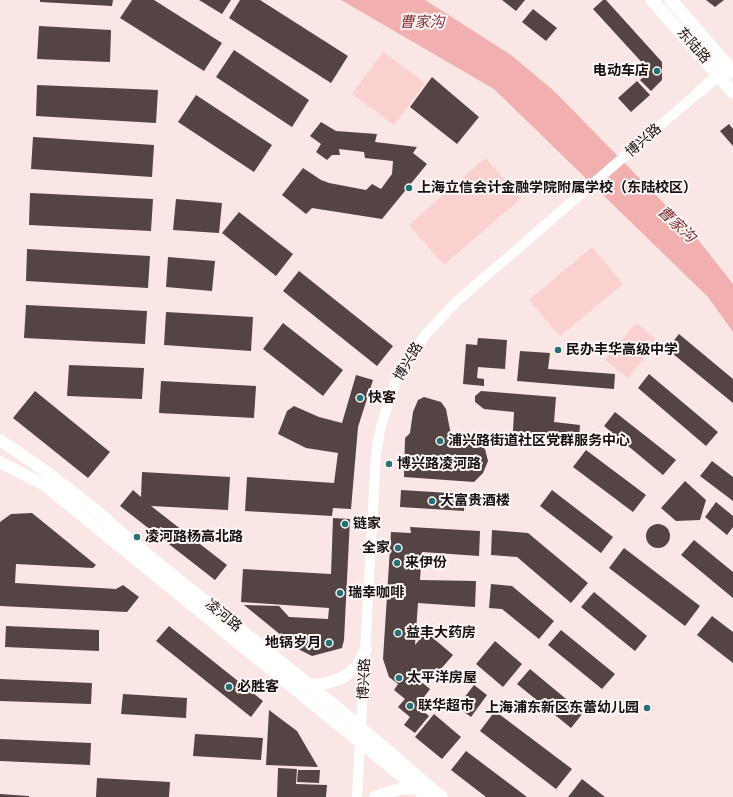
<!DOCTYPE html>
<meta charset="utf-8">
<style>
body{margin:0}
canvas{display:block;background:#fae6e5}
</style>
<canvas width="733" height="797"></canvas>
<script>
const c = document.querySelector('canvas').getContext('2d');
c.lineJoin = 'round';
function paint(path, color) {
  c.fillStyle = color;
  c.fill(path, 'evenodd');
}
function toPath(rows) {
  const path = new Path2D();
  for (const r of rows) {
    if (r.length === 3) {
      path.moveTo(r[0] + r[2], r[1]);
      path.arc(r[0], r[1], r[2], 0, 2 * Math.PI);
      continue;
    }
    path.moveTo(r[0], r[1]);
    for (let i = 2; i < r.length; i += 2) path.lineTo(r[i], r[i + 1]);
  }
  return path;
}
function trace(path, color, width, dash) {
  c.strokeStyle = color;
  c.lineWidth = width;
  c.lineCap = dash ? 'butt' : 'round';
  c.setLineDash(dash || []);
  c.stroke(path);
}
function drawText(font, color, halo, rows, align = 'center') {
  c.font = font + ' Poppins,"Noto Sans SC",sans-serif';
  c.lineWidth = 4;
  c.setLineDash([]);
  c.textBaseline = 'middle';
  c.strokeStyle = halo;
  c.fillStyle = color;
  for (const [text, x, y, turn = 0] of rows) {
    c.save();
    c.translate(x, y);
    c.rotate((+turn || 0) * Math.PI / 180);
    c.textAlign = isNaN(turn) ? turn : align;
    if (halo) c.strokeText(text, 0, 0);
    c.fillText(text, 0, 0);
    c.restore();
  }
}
paint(toPath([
 [383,52,425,83,394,125,352,94],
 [485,158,521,198,444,265,409,225],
 [592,247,623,284,560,336,529,300],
 [636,323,658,341,628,378,605,360]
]), '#fbd1cf');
paint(toPath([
 [341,0,425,0,511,55,554,91,692,232,733,284,733,332,708,297,494,89]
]), '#f1b0af');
paint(toPath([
 [40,0,113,0,112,6,40,2],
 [132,0,154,0,222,43,204,71,120,18],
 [199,0,231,0,222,14],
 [240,0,260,0,348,56,331,83,229,18],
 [502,0,525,0,516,11],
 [603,0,606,0,662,62,662,80,651,91,640,80,647,74,647,68,593,9],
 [706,0,724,0,715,7],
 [533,9,557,28,546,41,522,22],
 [39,26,111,30,110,62,37,59],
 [234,50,309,100,292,127,216,77],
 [432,77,479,117,457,144,410,107],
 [637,81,650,95,631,112,618,98],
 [37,85,158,90,156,123,36,116],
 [196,95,272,145,254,172,178,122],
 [321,122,336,131,377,134,375,142,417,147,413,153,427,164,382,219,312,208,306,214,282,195,303,168,321,180,329,183,366,190,372,184,381,189,392,174,393,161,365,158,364,152,339,149,340,155,332,155,327,160,316,152,321,144,310,136],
 [729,124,733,129,733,146,720,131],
 [33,137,154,145,152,177,31,169],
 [30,193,153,199,151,231,29,225],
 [176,199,222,203,219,233,173,230],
 [239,212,293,254,276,276,222,233],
 [27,249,150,256,148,288,26,281],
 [168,257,215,261,212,291,166,287],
 [299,271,393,346,377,366,283,291],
 [26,305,147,311,145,344,24,338],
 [166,312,253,317,251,351,164,345],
 [283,323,343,370,323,396,263,349],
 [679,334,733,379,733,403,667,349],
 [478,338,507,340,505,369,478,367,477,378,484,379,484,386,463,384,466,344,477,345],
 [520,351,550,353,548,369,615,374,614,389,517,381],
 [69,365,144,368,142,399,67,396],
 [649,374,718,432,706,446,638,388],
 [356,375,373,380,358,427,351,509,333,508,332,516,245,511,247,477,334,483,338,453,306,448,278,434,287,411,294,406,319,417,342,423],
 [161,381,256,386,254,418,159,413],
 [35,391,110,452,88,478,13,418],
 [481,391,556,397,554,422,580,425,579,437,513,431,514,412,484,409,475,402,475,396],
 [424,397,441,402,446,409,451,435,476,438,477,444,485,449,488,461,483,473,474,482,404,477,405,438,410,433,413,412,418,400],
 [615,412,676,460,663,475,604,426],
 [586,450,646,495,633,512,573,467],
 [712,461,733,477,733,501,700,476],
 [142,472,230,477,228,510,151,506,227,565,215,580,120,506,133,490,141,497],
 [685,481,706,500,700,520,676,521,661,508],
 [401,490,465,494,464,511,400,507],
 [552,490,613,537,601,553,540,506],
 [716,502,733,516,733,527,727,535,705,517],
 [32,513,96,565,93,568,16,564,15,583,116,589,123,585,139,597,127,612,0,606,0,522,11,514],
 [333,518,350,519,344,640,342,648,312,656,298,649,244,605,279,606,289,617,328,619,329,608,241,602,243,569,331,574],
 [658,536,12],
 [410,527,480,531,479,556,422,552,420,580,476,581,475,607,418,603,415,645,426,632,453,655,434,677,427,670,419,680,430,689,424,697,431,704,424,712,429,716,415,733,404,725,410,717,398,707,405,699,394,690,398,684,389,677,383,659,391,532,411,533],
 [492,530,528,533,588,583,571,603,517,557,491,555],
 [694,540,733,572,733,598,681,555],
 [624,548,700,606,685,626,609,568],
 [491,584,512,586,554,621,539,639,502,609,489,608],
 [594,592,647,636,635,651,581,607],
 [712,616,733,632,733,663,697,635],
 [6,626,99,630,99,651,5,647],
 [169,626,263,701,251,717,156,641],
 [561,630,615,674,602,689,548,645],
 [495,641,522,664,503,687,476,664],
 [530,669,583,713,571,728,517,684],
 [0,679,92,683,91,704,0,701],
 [474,685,487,695,471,717,457,707],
 [123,694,187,698,186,718,121,714],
 [269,710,297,731,318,767,266,765],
 [495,711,572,769,556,789,480,731],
 [434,714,461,737,442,759,415,737],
 [195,734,263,738,261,760,193,756],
 [0,739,91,743,90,765,0,761],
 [466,751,527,797,486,797,451,770],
 [278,768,297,769,296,784,327,785,326,797,277,797],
 [298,770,320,770,319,783,297,782],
 [97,778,170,782,169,797,96,797],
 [582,779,605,797,568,797],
 [0,794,29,796,29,797,0,797]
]), '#544443');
trace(toPath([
 [357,797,376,453,381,426,395,384,410,356,426,334,456,302,700,91]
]), '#fff', 10);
trace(toPath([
 [700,91,726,69],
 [0,440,52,476,99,513,132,542,344,713,442,797],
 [0,462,46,486,427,797],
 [307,684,320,685,342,678,357,667,366,649],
 [375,797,399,789,416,788]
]), '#fff', 12);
trace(toPath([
 [652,0,733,92],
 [671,0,733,72]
]), '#fff', 13);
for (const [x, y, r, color] of [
 [657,71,4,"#267175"],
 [409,188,4,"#267175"],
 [558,350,4,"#267175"],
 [360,398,4,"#267175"],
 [440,441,4,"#267175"],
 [389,464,4,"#267175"],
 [432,501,4,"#267175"],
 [345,524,4,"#267175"],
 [137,537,4,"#267175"],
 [398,548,4,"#267175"],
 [397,563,4,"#267175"],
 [340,593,4,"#267175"],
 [398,633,4,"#267175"],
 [329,643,4,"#267175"],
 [399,678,4,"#267175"],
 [229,687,4,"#267175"],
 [410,706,4,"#267175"],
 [647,708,4,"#267175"]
]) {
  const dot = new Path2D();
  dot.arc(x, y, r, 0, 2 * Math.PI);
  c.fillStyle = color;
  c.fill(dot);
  trace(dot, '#fff7f6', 1.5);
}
drawText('14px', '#171010', '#fff7f6', [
 ["东陆路",693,46,49],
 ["博兴路",644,141,-41],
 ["博兴路",409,362,-59],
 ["凌河路",223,616,39],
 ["博兴路",365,679,-87]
]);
drawText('bold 14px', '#171010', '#fff7f6', [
 ["电动车店",649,71,"right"],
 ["上海立信会计金融学院附属学校（东陆校区）",417,188],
 ["民办丰华高级中学",566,350],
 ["快客",368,398],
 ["浦兴路街道社区党群服务中心",448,441],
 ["博兴路凌河路",397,464],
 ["大富贵酒楼",440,501],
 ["链家",353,524],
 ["凌河路杨高北路",145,537],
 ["全家",390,548,"right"],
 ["来伊份",405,563],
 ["瑞幸咖啡",348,593],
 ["益丰大药房",406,633],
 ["地锅岁月",321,643,"right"],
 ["太平洋房屋",407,678],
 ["必胜客",237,687],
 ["联华超市",418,706],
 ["上海浦东新区东蕾幼儿园",639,708,"right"]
], 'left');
drawText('italic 15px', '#7d3134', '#fff7f6', [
 ["曹家沟",422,23],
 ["曹家沟",676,225,43]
]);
</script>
